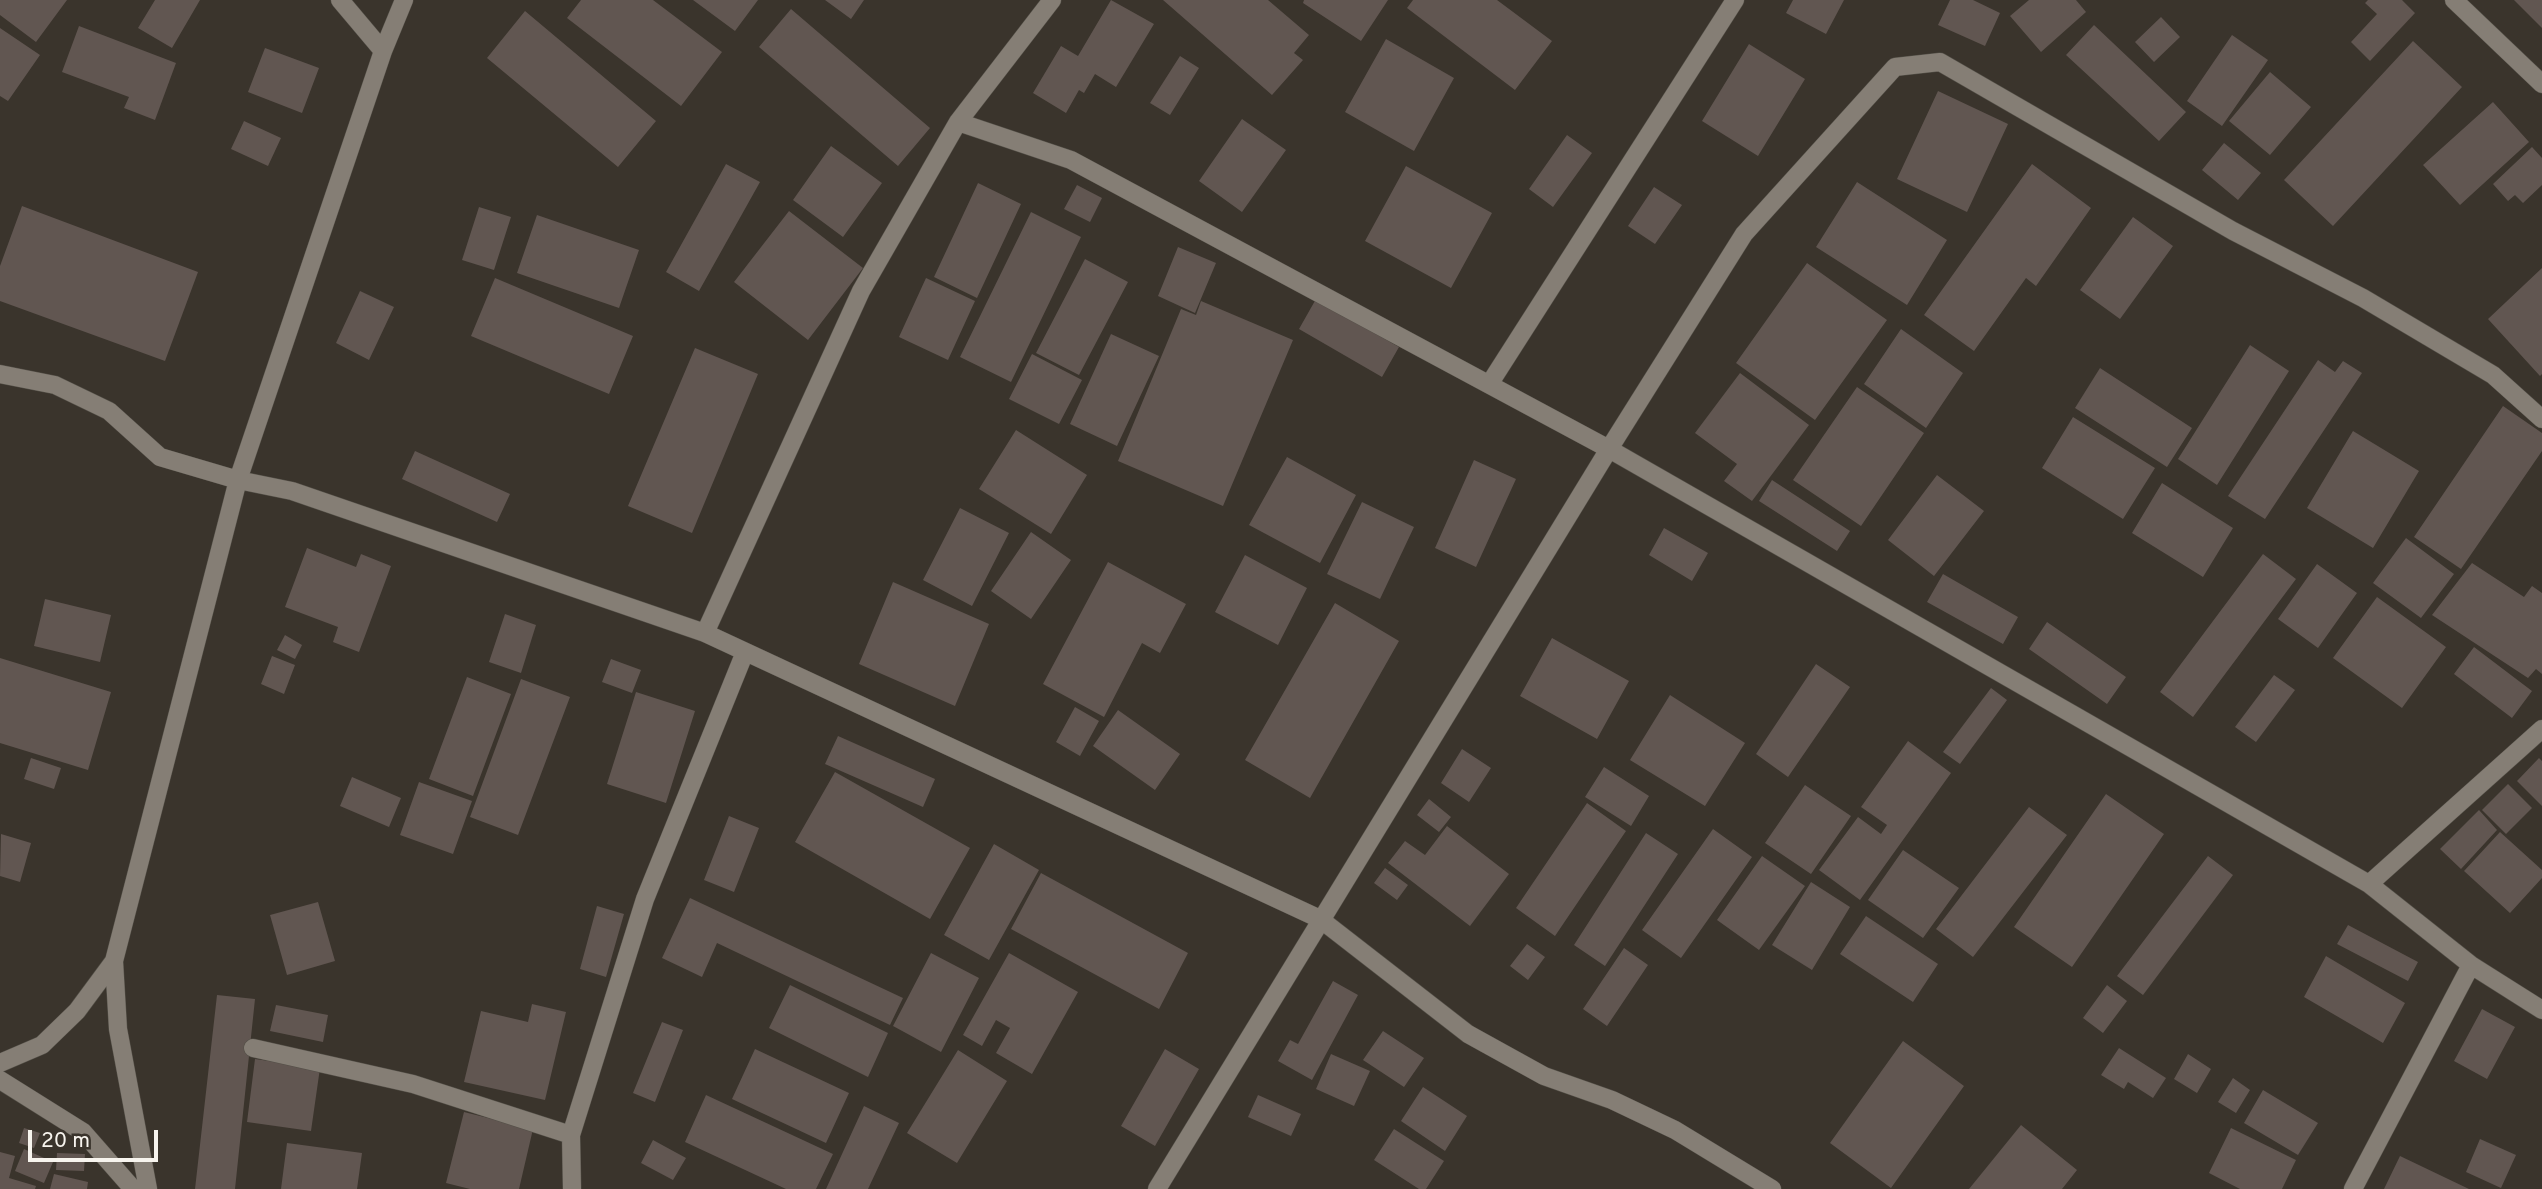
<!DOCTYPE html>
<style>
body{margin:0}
#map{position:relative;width:2542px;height:1189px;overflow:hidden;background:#3a342c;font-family:Overpass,sans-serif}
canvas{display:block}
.scale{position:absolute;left:28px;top:1130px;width:130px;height:32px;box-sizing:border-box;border:4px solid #f7f4ee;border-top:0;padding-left:9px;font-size:21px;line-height:24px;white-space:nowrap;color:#f7f4ee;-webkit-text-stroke:5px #3a342c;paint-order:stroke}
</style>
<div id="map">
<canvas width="2542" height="1189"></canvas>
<div class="scale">20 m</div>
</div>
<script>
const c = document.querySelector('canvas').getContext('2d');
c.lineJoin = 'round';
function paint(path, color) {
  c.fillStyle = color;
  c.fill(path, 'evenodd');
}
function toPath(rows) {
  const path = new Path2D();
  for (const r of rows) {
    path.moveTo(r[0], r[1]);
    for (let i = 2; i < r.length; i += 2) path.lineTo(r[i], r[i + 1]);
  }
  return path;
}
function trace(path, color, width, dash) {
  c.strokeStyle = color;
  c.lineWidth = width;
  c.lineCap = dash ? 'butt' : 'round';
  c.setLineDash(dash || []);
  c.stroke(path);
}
paint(toPath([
 [0,0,67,0,36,42,0,15],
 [155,0,200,0,172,48,138,28],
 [581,0,653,0,722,52,681,106,567,18],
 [693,0,758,0,735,31],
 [825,0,864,0,851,19],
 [1111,0,1154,24,1116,87,1095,74,1084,93,1079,90,1066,113,1033,93,1061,46,1078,56],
 [1163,0,1268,0,1309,35,1294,53,1303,60,1272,95],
 [1304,0,1388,0,1361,41,1303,3],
 [1413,0,1497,0,1552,41,1515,90,1407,8],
 [1793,0,1844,0,1826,34,1786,13],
 [1950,0,1973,0,2000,13,1985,46,1938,25],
 [2029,0,2076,0,2086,12,2041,52,2010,16],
 [2368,0,2402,0,2415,13,2370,61,2351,42,2377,14,2365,3],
 [2514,0,2542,0,2542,28],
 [791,9,930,128,898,166,759,47],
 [525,11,656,121,618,167,487,58],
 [2161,17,2180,37,2154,62,2135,42],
 [2094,25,2186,112,2159,141,2066,55],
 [79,26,176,63,155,120,124,108,129,97,62,72],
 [0,28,40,55,8,101,0,96],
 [2232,35,2268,60,2222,126,2187,101],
 [1386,39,1454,78,1414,151,1345,112],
 [2413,41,2462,87,2333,226,2284,180],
 [1749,44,1805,79,1758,156,1702,121],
 [265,48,319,68,302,113,248,92],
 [1180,56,1199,68,1170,115,1150,103],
 [2270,72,2311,107,2270,155,2229,121],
 [1938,91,2008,124,1967,212,1897,179],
 [2493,102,2529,142,2460,205,2423,165],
 [1242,119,1286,150,1242,212,1199,181],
 [244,121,281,138,268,166,231,149],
 [1567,135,1592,153,1553,207,1529,189],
 [2224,143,2261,173,2238,200,2202,170],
 [831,146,882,183,843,237,793,200],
 [2532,147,2542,158,2542,185,2523,203,2515,195,2508,201,2493,184],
 [726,164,760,182,699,291,666,272],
 [2032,164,2091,208,2036,286,2026,278,1974,351,1924,315],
 [1406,166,1492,213,1451,288,1365,241],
 [1857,182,1947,240,1907,305,1816,247],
 [978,183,1021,204,977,298,934,277],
 [1077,185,1102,198,1090,222,1064,209],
 [1654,187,1682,205,1655,244,1628,226],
 [22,206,198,272,165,361,0,301,0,266],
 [479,207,511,217,494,270,462,260],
 [789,211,863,268,808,340,734,282],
 [1031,212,1081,237,1011,382,960,357],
 [537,215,639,250,619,308,517,273],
 [2133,217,2173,246,2120,319,2080,290],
 [1178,247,1216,263,1195,313,1158,296],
 [1085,259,1128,282,1079,375,1036,353],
 [1807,263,1887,320,1815,420,1736,363],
 [2542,268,2542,374,2540,376,2488,319],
 [495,278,633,336,609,394,471,336],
 [926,278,975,301,948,360,899,337],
 [360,291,394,307,369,360,336,343],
 [1316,299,1399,347,1382,377,1299,329],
 [1201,301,1293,340,1223,506,1118,461,1181,309,1196,315],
 [1901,329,1963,373,1926,428,1864,384],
 [1111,334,1159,356,1117,446,1070,424],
 [2250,345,2289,371,2217,485,2178,459],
 [695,348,758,374,692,533,628,506],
 [1032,354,1082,380,1059,424,1009,399],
 [2318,360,2335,372,2343,361,2362,373,2265,519,2228,496],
 [2100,368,2192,428,2167,467,2075,408],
 [1740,373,1809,425,1752,501,1724,481,1737,464,1695,433],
 [1857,387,1924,433,1861,526,1793,480],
 [2503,406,2542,433,2542,451,2461,569,2414,537],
 [2073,417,2155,468,2123,519,2042,468],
 [1016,430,1087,475,1051,534,979,489],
 [2353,431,2419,471,2373,548,2307,508],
 [415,451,510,494,497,522,402,479],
 [1287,457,1356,495,1320,563,1249,525],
 [1474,460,1516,479,1476,567,1435,548],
 [1937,475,1984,511,1934,576,1888,540],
 [1772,480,1850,531,1837,551,1759,501],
 [2162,483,2233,528,2203,577,2132,533],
 [1362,502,1414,527,1380,599,1327,574],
 [960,508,1009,533,972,606,923,580],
 [1664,528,1708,553,1692,581,1649,555],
 [1031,532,1071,560,1031,619,991,591],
 [2406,538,2454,574,2421,618,2373,583],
 [307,548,356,567,361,554,391,566,359,652,333,642,338,627,285,607],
 [2263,554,2296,579,2193,717,2160,692],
 [1245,555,1307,588,1278,645,1215,612],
 [1108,562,1186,604,1160,653,1142,643,1104,717,1043,684],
 [2472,563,2524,597,2532,586,2542,593,2542,674,2536,669,2528,678,2432,615],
 [2317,564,2357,593,2318,648,2278,619],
 [1943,574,2018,617,2003,644,1927,602],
 [893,582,989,624,955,706,859,664],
 [2377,597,2446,647,2402,708,2333,658],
 [45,599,111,615,100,662,34,646],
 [1335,603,1399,641,1310,798,1245,760],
 [505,614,536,625,521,673,489,662],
 [2047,622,2126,677,2107,704,2029,649],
 [285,635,302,645,295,659,277,650],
 [1552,638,1629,681,1597,739,1520,696],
 [2474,647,2532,691,2512,718,2454,674],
 [272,656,295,665,284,694,261,684],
 [0,658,111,692,88,770,0,743],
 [611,659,641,670,632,693,602,682],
 [1816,664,1850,687,1788,777,1756,754],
 [2274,675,2295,690,2256,742,2235,727],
 [467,677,511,694,473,796,429,779],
 [521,679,570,697,518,835,470,817],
 [1991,688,2007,700,1960,764,1943,752],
 [636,692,695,711,666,803,607,784],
 [1670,695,1745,743,1705,806,1630,760],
 [1075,707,1099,721,1080,756,1056,742],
 [1118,710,1180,754,1155,790,1093,746],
 [838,736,935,779,923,807,825,764],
 [1908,741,1951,773,1860,900,1819,870,1858,817,1881,834,1887,825,1861,807],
 [1462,749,1491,768,1469,802,1441,783],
 [31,758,61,768,54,789,24,779],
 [2539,758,2542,761,2542,806,2517,781],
 [1604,767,1649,796,1631,826,1585,797],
 [835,772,970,848,930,919,795,842],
 [352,777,401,798,389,827,340,806],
 [419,782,472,801,453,854,400,835],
 [2508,784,2532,808,2506,834,2482,810],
 [1805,785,1851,816,1811,874,1765,843],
 [2106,794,2164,834,2072,967,2014,927],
 [1429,799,1451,817,1439,832,1417,815],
 [1587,803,1626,831,1555,936,1516,908],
 [2029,807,2067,835,1973,957,1936,929],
 [2479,810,2497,830,2461,869,2440,849],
 [729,816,759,828,734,892,704,880],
 [1447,826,1509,874,1470,926,1388,863,1405,841,1425,855],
 [1713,829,1752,857,1681,958,1642,930],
 [2500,832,2542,870,2542,878,2510,913,2464,871],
 [1646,833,1678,854,1605,966,1574,945],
 [1,834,31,843,20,882,0,876],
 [994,844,1039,870,989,960,944,935],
 [1903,850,1959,888,1923,938,1868,900],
 [1762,856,1805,886,1759,950,1717,920],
 [2208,856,2233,875,2143,995,2117,976],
 [1385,868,1408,885,1397,900,1374,883],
 [1041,873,1188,953,1159,1009,1011,929],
 [1811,882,1850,907,1812,970,1772,945],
 [690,898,903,998,890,1025,717,943,702,977,662,958],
 [318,902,335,961,287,975,270,915],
 [597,906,624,914,606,977,580,969],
 [1866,916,1938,964,1913,1002,1840,954],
 [2348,925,2418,962,2408,981,2337,944],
 [1527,944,1545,957,1528,980,1510,966],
 [1624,948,1648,965,1607,1026,1583,1009],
 [931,953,979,978,941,1052,893,1026],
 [1009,953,1078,992,1032,1074,996,1053,1010,1028,996,1020,982,1046,963,1035],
 [2326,956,2405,1003,2383,1043,2304,997],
 [1333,981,1358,995,1312,1080,1278,1061,1290,1040,1298,1044],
 [790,985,888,1033,868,1077,769,1028],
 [2107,985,2127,1001,2103,1033,2083,1018],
 [217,995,255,999,235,1189,195,1189],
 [532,1004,566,1012,545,1100,464,1082,481,1011,528,1022],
 [276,1005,328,1015,323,1042,270,1031],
 [2482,1009,2515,1027,2487,1079,2454,1061],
 [662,1022,683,1030,655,1102,633,1093],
 [1383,1031,1424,1058,1404,1087,1363,1060],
 [1903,1041,1964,1086,1891,1188,1830,1143],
 [2119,1048,2166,1078,2153,1098,2128,1082,2124,1089,2101,1075],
 [755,1049,849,1093,826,1143,732,1099],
 [1165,1049,1199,1069,1155,1146,1121,1126],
 [958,1050,1007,1081,957,1163,907,1133],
 [1331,1054,1370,1071,1354,1106,1316,1089],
 [2188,1054,2211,1069,2197,1093,2174,1079],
 [255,1059,320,1068,311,1131,247,1122],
 [2233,1078,2250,1090,2236,1113,2218,1102],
 [1423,1087,1467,1116,1445,1151,1401,1121],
 [2263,1090,2318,1123,2298,1155,2244,1123],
 [706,1095,833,1154,816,1189,786,1189,685,1142],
 [1258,1095,1301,1114,1291,1136,1248,1117],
 [864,1106,899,1123,868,1189,826,1189],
 [464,1112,533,1129,519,1189,470,1189,446,1183],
 [2021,1125,2077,1170,2062,1189,1969,1189],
 [24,1128,40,1133,34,1148,19,1143],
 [2231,1128,2296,1160,2282,1189,2240,1189,2209,1173],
 [1394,1129,1444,1161,1426,1189,1419,1189,1374,1160],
 [2480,1139,2516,1155,2501,1188,2466,1172],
 [653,1140,686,1158,673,1180,641,1163],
 [287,1143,362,1153,357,1189,281,1189],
 [24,1149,53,1162,44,1183,15,1171],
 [0,1152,15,1156,9,1178,36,1186,35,1189,0,1189],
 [57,1153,85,1154,84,1171,56,1170],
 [2400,1156,2469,1189,2384,1189],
 [54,1174,88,1182,87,1189,50,1189]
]), '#615651');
const street = toPath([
 [340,0,383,51],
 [2454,0,2542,84],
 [958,122,1071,160,1609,449,2369,884,2471,965,2542,1010],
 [0,374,55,385,109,411,160,457,238,480,292,491,705,633,1320,919,1468,1034,1544,1076,1612,1100,1675,1130,1772,1189],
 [1490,383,1735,0],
 [705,633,861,291,958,122,1052,0],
 [2369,884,2542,729],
 [253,1048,413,1084,571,1135],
 [0,1063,42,1045,77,1011,114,961],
 [0,1080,83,1132,133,1189],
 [148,1189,118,1029,114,961,238,480,383,51,404,0],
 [572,1189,571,1135,645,899,745,652],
 [1157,1189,1609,449,1744,234,1895,67,1940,62,2233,231,2363,298,2493,375,2542,419],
 [2353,1189,2471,965]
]);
trace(street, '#545048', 19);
trace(street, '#857e75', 18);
</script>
